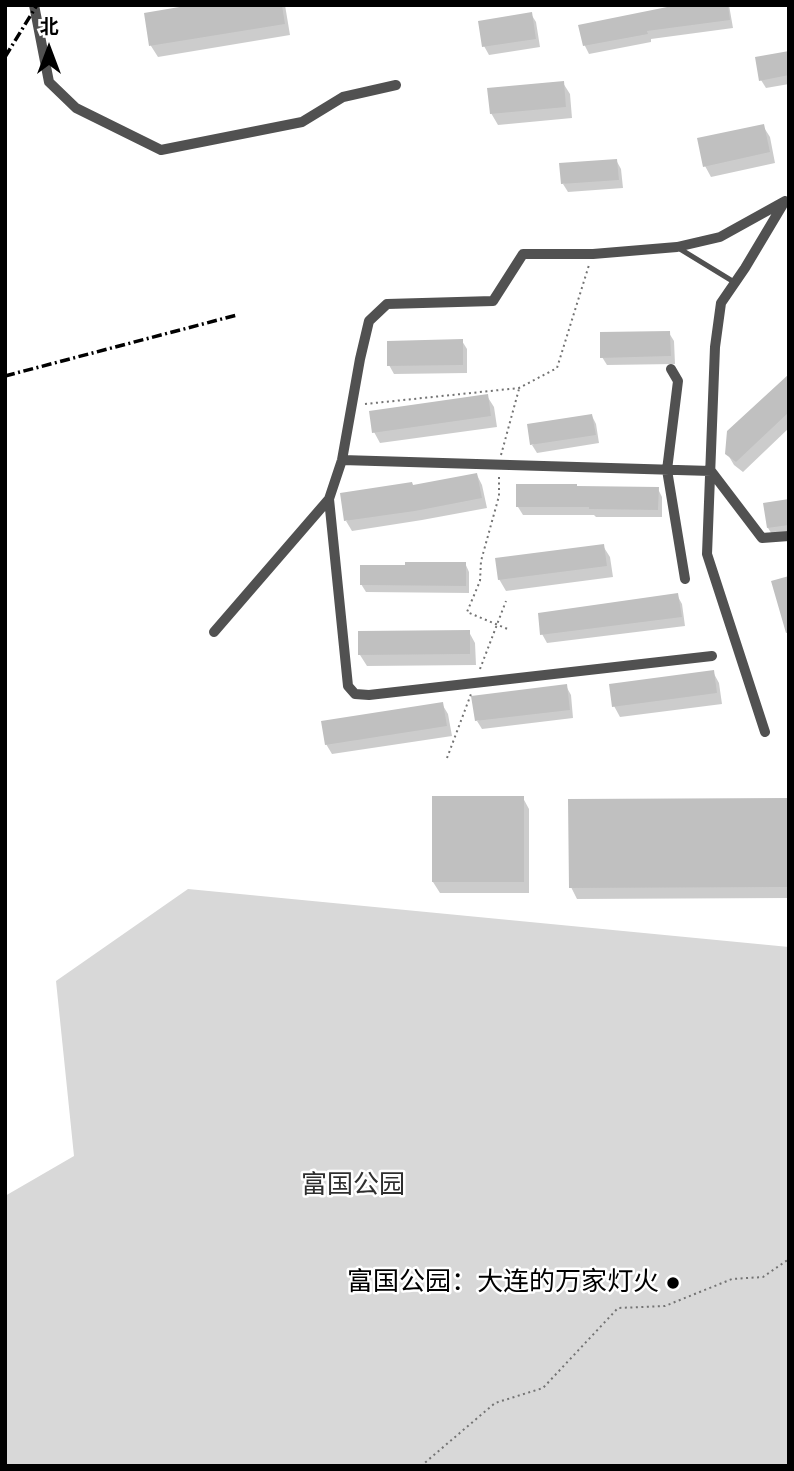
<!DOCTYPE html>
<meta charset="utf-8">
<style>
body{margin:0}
#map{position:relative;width:794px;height:1471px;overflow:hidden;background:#fff;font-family:"Sofia Sans Condensed","Noto Sans SC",sans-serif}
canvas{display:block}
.frame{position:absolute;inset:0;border:7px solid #000;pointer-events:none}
.north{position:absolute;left:14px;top:14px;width:70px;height:70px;-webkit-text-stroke:5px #fff;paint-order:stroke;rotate:0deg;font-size:19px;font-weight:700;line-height:28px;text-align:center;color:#000}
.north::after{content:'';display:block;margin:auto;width:24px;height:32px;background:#000;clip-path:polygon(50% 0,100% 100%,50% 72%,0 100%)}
</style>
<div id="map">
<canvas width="794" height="1471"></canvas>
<div class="frame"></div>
<div class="north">北</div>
</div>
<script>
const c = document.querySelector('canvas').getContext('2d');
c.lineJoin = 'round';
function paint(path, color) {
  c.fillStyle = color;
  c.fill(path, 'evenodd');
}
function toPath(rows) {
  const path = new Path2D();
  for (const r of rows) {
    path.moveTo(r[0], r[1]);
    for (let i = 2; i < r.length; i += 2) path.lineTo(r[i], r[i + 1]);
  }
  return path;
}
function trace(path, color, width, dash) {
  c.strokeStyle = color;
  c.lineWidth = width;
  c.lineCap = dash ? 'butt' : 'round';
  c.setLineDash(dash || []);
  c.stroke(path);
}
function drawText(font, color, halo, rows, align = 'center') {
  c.font = font + ' "Sofia Sans Condensed","Noto Sans SC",sans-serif';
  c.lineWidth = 5;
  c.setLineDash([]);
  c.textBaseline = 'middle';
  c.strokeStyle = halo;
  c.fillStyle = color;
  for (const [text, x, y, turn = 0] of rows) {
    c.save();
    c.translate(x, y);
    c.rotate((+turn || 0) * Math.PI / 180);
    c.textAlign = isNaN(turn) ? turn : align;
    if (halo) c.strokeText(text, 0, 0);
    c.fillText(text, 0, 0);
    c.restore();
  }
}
paint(toPath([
 [188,889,789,947,789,1466,8,1466,5,1463,5,1196,74,1156,56,981]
]), '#d8d8d8');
paint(toPath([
 [201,5,285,5,290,35,158,57,151,46,146,15],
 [690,5,729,5,733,28,651,39,651,42,589,54,585,46,581,26],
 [531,14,536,22,540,47,489,55,484,46],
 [789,53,789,84,766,88,761,80],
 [563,83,570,94,572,118,498,125,491,113],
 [763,126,770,137,775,163,711,177,705,166],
 [616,160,621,169,623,188,568,192,563,184],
 [669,333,674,341,675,364,607,365,602,357],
 [462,341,467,349,467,373,394,374,389,365],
 [789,377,789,428,743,472,734,465,727,453],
 [487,396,494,407,497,427,380,443,374,432],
 [592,416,596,424,599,443,537,453,532,445],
 [477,475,482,485,487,508,422,520,352,531,346,521,413,487],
 [577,488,658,489,662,497,662,517,596,517,594,515,523,515,518,507],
 [789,501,789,537,775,539,768,528,765,505],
 [603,546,610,557,613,577,506,591,499,579],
 [465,563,469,572,469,593,366,592,361,584],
 [677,595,682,604,685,626,547,643,542,634],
 [469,632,475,643,476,665,367,666,360,655],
 [713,672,719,683,722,704,620,717,614,706],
 [566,686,571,695,573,718,482,729,477,721],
 [442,704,448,714,452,736,332,754,326,744],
 [523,798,529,809,529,893,440,893,433,882],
 [789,799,789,898,577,899,571,887]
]), '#0003');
paint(toPath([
 [191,5,282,5,285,24,149,46,144,13],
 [677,5,728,5,730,20,647,31,648,34,583,46,578,25],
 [532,12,536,39,482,47,478,21],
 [789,51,789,75,759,81,755,57],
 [564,81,566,107,490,114,487,88],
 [764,124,770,152,703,167,697,138],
 [617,159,619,180,561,184,559,163],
 [670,331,671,356,600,358,600,332],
 [463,339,463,365,387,366,387,341],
 [789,374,789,412,736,462,725,454,727,431],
 [488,394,491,416,372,433,369,411],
 [592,414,596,435,530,445,527,424],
 [477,473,482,498,415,511,344,521,340,493,412,482,413,485],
 [516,484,577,484,577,486,659,487,658,510,589,509,589,507,516,507],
 [789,499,789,525,767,528,763,503],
 [604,544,607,566,498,580,495,558],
 [405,562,466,562,466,586,360,585,360,565,405,565],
 [789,576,789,632,786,633,771,581],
 [678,593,682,617,540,635,538,613],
 [470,630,470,654,358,655,358,631],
 [714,670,717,693,612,707,609,684],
 [567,684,570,710,475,721,471,696],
 [443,702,447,726,325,745,321,721],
 [432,796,524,796,524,882,432,882],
 [789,798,789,887,569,888,568,799]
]), '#c0c0c0');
trace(toPath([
 [365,404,519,388,557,368,589,265],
 [501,455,519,389],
 [499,477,499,496,481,561,480,581,467,612,510,630],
 [480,669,506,601],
 [447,758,471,694],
 [421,1466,495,1403,543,1388,618,1308,665,1306,732,1279,763,1277,789,1259]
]), '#737373', 2, [2, 3.5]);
trace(toPath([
 [680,249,734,282]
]), '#515151', 5);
trace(toPath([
 [34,5,49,82,76,108,161,150,302,122,343,97,396,85],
 [671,369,678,381,667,470,685,579],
 [342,460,711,471,762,538,789,536],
 [329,499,348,686,355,694,369,695,712,656],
 [214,632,329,499,342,460,360,359,369,321,387,304,493,301,523,254,593,254,677,247,720,237,785,201,789,202],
 [765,732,707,554,715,347,721,303,745,268,785,201]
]), '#515151', 10);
trace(toPath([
 [5,57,37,5],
 [5,376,237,315]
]), '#000', 3.5, [10, 3.5, 2, 3.5]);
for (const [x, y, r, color] of [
 [673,1283,7,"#000"]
]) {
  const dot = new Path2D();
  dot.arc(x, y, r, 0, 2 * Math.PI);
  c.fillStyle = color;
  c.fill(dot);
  trace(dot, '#fff', 2.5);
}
drawText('26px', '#2f2f2f', '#fff', [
 ["富国公园",353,1186]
]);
drawText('26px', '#000', '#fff', [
 ["富国公园：大连的万家灯火",659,1283]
], 'right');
</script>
